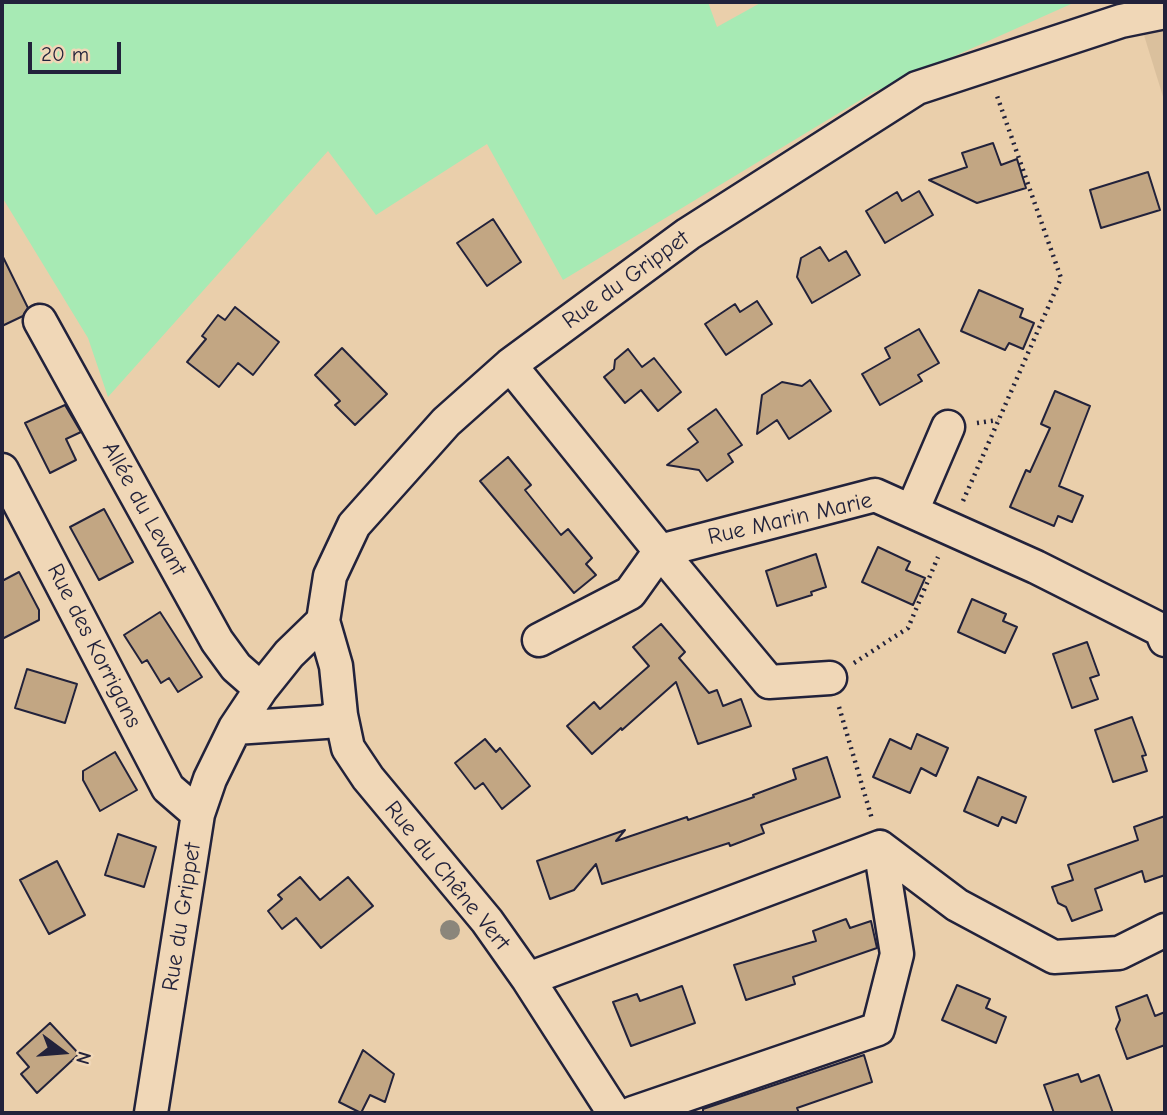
<!DOCTYPE html>
<meta charset="utf-8">
<style>
body{margin:0}
#map{position:relative;width:1167px;height:1115px;overflow:hidden;background:#eacfab;font-family:"Comic Neue",sans-serif}
canvas{display:block}
.frame{position:absolute;inset:0;border:4px solid #22223b;pointer-events:none}
.north{position:absolute;left:28px;top:1017px;width:70px;height:70px;-webkit-text-stroke:5px #f0d7b7;paint-order:stroke;rotate:106deg;font-size:19px;font-weight:700;line-height:28px;text-align:center;color:#22223b}
.north::after{content:'';display:block;margin:auto;width:24px;height:32px;background:#22223b;clip-path:polygon(50% 0,100% 100%,50% 72%,0 100%)}
.scale{position:absolute;left:28px;top:42px;width:93px;height:32px;box-sizing:border-box;border:4px solid #22223b;border-top:0;padding-left:9px;font-size:21px;line-height:24px;white-space:nowrap;color:#22223b;-webkit-text-stroke:5px #f0d7b7;paint-order:stroke}
</style>
<div id="map">
<canvas width="1167" height="1115"></canvas>
<div class="frame"></div>
<div class="north">N</div>
<div class="scale">20 m</div>
</div>
<script>
const c = document.querySelector('canvas').getContext('2d');
c.lineJoin = 'round';
function paint(path, color) {
  c.fillStyle = color;
  c.fill(path, 'evenodd');
}
function toPath(rows) {
  const path = new Path2D();
  for (const r of rows) {
    path.moveTo(r[0], r[1]);
    for (let i = 2; i < r.length; i += 2) path.lineTo(r[i], r[i + 1]);
  }
  return path;
}
function trace(path, color, width, dash) {
  c.strokeStyle = color;
  c.lineWidth = width;
  c.lineCap = dash ? 'butt' : 'round';
  c.setLineDash(dash || []);
  c.stroke(path);
}
function drawText(font, color, halo, rows, align = 'center') {
  c.font = font + ' "Comic Neue",sans-serif';
  c.lineWidth = 6;
  c.setLineDash([]);
  c.textBaseline = 'middle';
  c.strokeStyle = halo;
  c.fillStyle = color;
  for (const [text, x, y, turn = 0] of rows) {
    c.save();
    c.translate(x, y);
    c.rotate((+turn || 0) * Math.PI / 180);
    c.textAlign = isNaN(turn) ? turn : align;
    if (halo) c.strokeText(text, 0, 0);
    c.fillText(text, 0, 0);
    c.restore();
  }
}
paint(toPath([
 [1165,26,1165,103,1143,32]
]), '#dac09d');
paint(toPath([
 [2,2,708,2,717,27,762,2,1070,2,1071,4,872,93,563,280,487,144,376,215,328,151,108,397,88,338,2,197]
]), '#a7eab4');
const building = toPath([
 [993,143,1001,165,1017,159,1026,188,977,203,929,180,967,167,962,153,993,143],
 [1148,172,1160,210,1101,228,1090,190,1148,172],
 [919,191,933,215,885,243,866,211,897,192,902,201,919,191],
 [493,219,521,262,487,286,457,243,493,219],
 [820,247,829,261,846,251,860,275,812,303,797,277,801,258,820,247],
 [2,255,28,308,23,316,2,326,2,255],
 [979,290,1023,309,1020,317,1034,323,1023,349,1009,343,1005,350,961,331,979,290],
 [757,301,772,324,726,355,705,324,735,304,740,312,757,301],
 [235,307,279,342,253,375,238,363,219,387,187,362,206,339,202,336,218,315,225,320,235,307],
 [919,329,939,363,918,375,922,381,880,405,862,374,890,358,885,348,919,329],
 [342,348,387,394,355,425,335,405,340,401,315,375,342,348],
 [628,349,642,367,654,358,681,392,658,411,641,390,625,403,604,377,614,369,615,360,628,349],
 [810,380,831,411,789,439,777,420,757,434,762,395,782,382,802,386,810,380],
 [1055,391,1090,406,1059,486,1083,496,1072,522,1058,516,1054,526,1010,507,1026,470,1030,472,1050,428,1041,424,1055,391],
 [65,405,81,432,66,439,76,460,50,473,25,423,65,405],
 [716,409,742,445,728,454,733,462,707,481,699,470,667,465,698,442,688,429,716,409],
 [508,457,531,485,525,490,561,535,568,529,592,558,586,564,596,575,574,593,480,481,508,457],
 [104,509,133,562,99,580,70,527,104,509],
 [878,547,910,562,906,570,925,578,913,605,862,582,878,547],
 [816,554,826,587,811,592,812,595,777,606,766,571,816,554],
 [19,572,39,610,39,620,2,639,2,581,19,572],
 [972,599,1006,614,1003,621,1017,627,1005,653,958,632,972,599],
 [160,612,202,677,178,692,169,678,161,683,147,660,142,663,124,635,160,612],
 [661,624,685,652,679,658,709,693,717,690,723,706,741,699,751,726,698,744,676,682,622,730,621,728,592,754,567,726,594,702,600,709,649,666,633,647,661,624],
 [1087,642,1099,675,1090,678,1098,699,1072,708,1053,654,1087,642],
 [27,669,77,684,65,723,15,708,27,669],
 [1132,717,1146,755,1142,756,1147,771,1113,782,1095,730,1132,717],
 [917,734,948,748,936,776,921,768,910,793,873,777,890,739,911,749,917,734],
 [485,739,496,752,500,748,530,786,502,809,483,783,475,789,455,763,485,739],
 [115,752,137,790,100,811,83,780,83,771,115,752],
 [827,757,840,797,761,825,764,833,730,846,729,843,602,884,596,864,574,890,550,899,537,861,625,830,616,841,687,817,688,820,754,797,753,795,796,779,793,769,827,757],
 [978,777,1026,797,1016,823,1002,817,998,826,964,811,978,777],
 [1165,816,1165,875,1145,882,1142,871,1095,889,1102,910,1072,921,1066,907,1058,903,1052,887,1073,880,1068,865,1138,840,1134,827,1165,816],
 [118,834,156,847,144,887,105,875,118,834],
 [57,861,85,915,49,934,20,880,57,861],
 [300,877,320,900,348,877,373,906,321,948,296,918,282,929,268,911,282,899,278,895,300,877],
 [846,919,850,928,871,921,877,948,793,977,795,984,746,1000,734,965,816,941,813,931,846,919],
 [957,985,990,999,986,1008,1006,1017,996,1043,942,1020,957,985],
 [682,986,695,1023,631,1046,613,1002,637,994,640,1001,682,986],
 [1147,995,1155,1016,1165,1012,1165,1045,1127,1059,1116,1029,1120,1020,1116,1007,1147,995],
 [50,1023,79,1054,37,1093,21,1074,29,1067,17,1053,50,1023],
 [363,1050,394,1074,385,1102,370,1095,361,1113,339,1102,363,1050],
 [864,1055,872,1082,797,1108,799,1113,703,1113,703,1109,864,1055],
 [1078,1074,1081,1082,1099,1075,1113,1113,1054,1113,1044,1085,1078,1074]
]);
paint(building, '#c2a683');
trace(building, '#22223b', 2);
const minor = toPath([
 [40,321,217,641,236,667,261,689],
 [510,365,660,551,875,495,1036,567,1161,630,1165,640],
 [2,470,168,788,198,814],
 [912,511,948,427],
 [323,621,336,666,341,715,348,748,368,778,487,921,528,979,614,1113],
 [539,640,630,593,660,551,769,682,830,678],
 [235,728,325,722,341,715],
 [528,979,880,847,957,905,1054,957,1119,953,1165,930],
 [151,1113,198,814,210,779,235,728,261,689,289,654,323,621,330,576,354,525,446,422,510,365,688,234,917,88,1121,21,1165,12],
 [633,1113,878,1029,897,954,880,847]
]);
trace(minor, '#22223b', 37);
trace(toPath([
 [977,423,998,420],
 [963,501,1061,278,996,93],
 [854,663,908,628,938,557],
 [839,707,872,819]
]), '#22223b', 4.5, [2, 5]);
trace(minor, '#f0d7b7', 32);
c.fillStyle = '#8b867b';
for (const [x, y] of [
 [450,930]
]) {
  c.beginPath();
  c.arc(x, y, 10, 0, 2 * Math.PI);
  c.fill();
}
drawText('23px', '#22223b', '#f0d7b7', [
 ["Rue du Grippet",626,280,-36],
 ["Allée du Levant",144,509,61],
 ["Rue Marin Marie",790,519,-13],
 ["Rue des Korrigans",94,646,63],
 ["Rue du Chêne Vert",447,876,51],
 ["Rue du Grippet",182,917,-81]
]);
</script>
